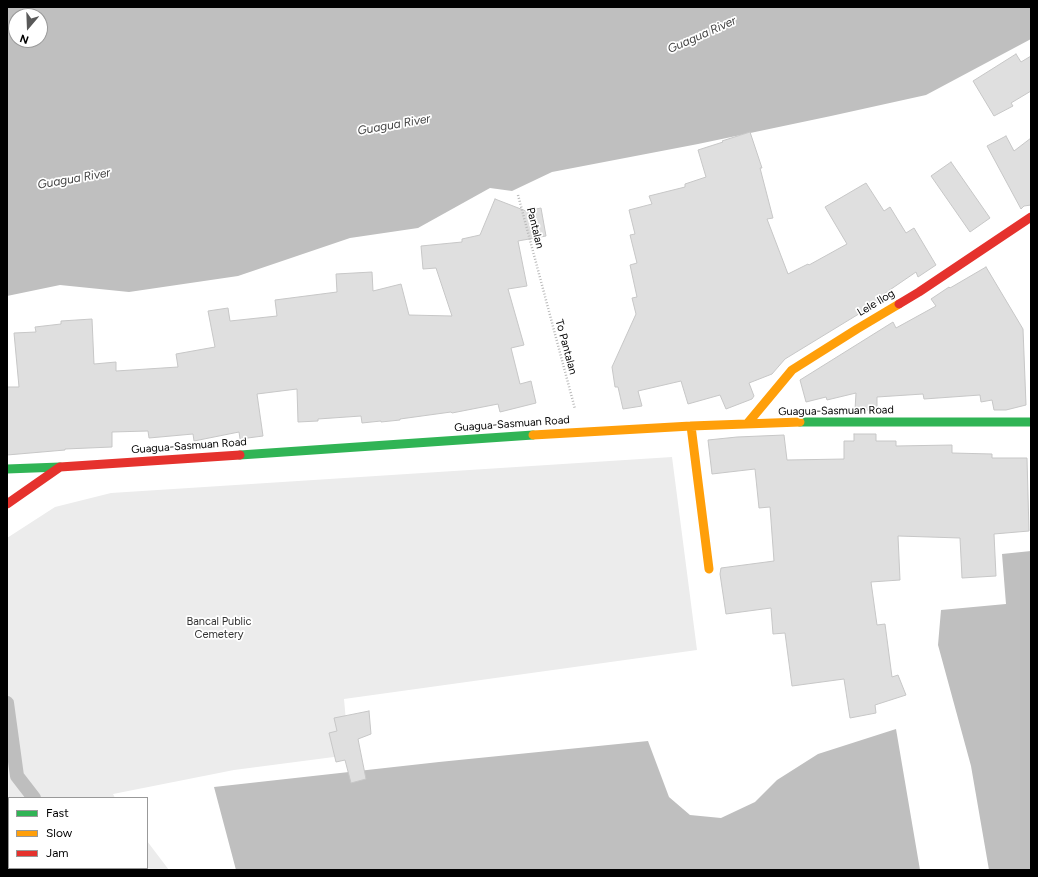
<!DOCTYPE html>
<style>
body{margin:0}
#map{position:relative;width:1038px;height:877px;overflow:hidden;background:#fff;font-family:Figtree,sans-serif}
canvas{display:block}
.frame{position:absolute;inset:0;border:8px solid #000;pointer-events:none}
.legend{position:absolute;left:8px;top:797px;width:140px;height:72px;box-sizing:border-box;background:#fff;border:1px solid #999;margin:0;padding:5px 7px;list-style:none;font-size:12px;color:#000}
.legend li{display:flex;align-items:center;gap:8px;height:20px}
.legend b{width:20px;border:1px solid #999}
.north{position:absolute;left:8px;top:8px;width:40px;height:40px;box-sizing:border-box;background:#fff;border:1px solid #999;border-radius:50%;rotate:199deg;font-size:11px;font-weight:700;line-height:16px;text-align:center;color:#000}
.north::after{content:'';display:block;margin:auto;width:14px;height:18px;background:#595959;clip-path:polygon(50% 0,100% 100%,50% 72%,0 100%)}
</style>
<div id="map">
<canvas width="1038" height="877"></canvas>
<div class="frame"></div>
<ul class="legend">
<li><b style="height:5px;background:#30b455"></b>Fast</li>
<li><b style="height:5px;background:#ff9f0a"></b>Slow</li>
<li><b style="height:5px;background:#e5322d"></b>Jam</li>
</ul>
<div class="north">N</div>
</div>
<script>
const c = document.querySelector('canvas').getContext('2d');
c.lineJoin = 'round';
function paint(path, color) {
  c.fillStyle = color;
  c.fill(path, 'evenodd');
}
function toPath(rows) {
  const path = new Path2D();
  for (const r of rows) {
    path.moveTo(r[0], r[1]);
    for (let i = 2; i < r.length; i += 2) path.lineTo(r[i], r[i + 1]);
  }
  return path;
}
function trace(path, color, width, dash) {
  c.strokeStyle = color;
  c.lineWidth = width;
  c.lineCap = dash ? 'butt' : 'round';
  c.setLineDash(dash || []);
  c.stroke(path);
}
function drawText(font, color, halo, rows, align = 'center') {
  c.font = font + ' Figtree,sans-serif';
  c.lineWidth = 3.5;
  c.setLineDash([]);
  c.textBaseline = 'middle';
  c.strokeStyle = halo;
  c.fillStyle = color;
  for (const [text, x, y, turn = 0] of rows) {
    c.save();
    c.translate(x, y);
    c.rotate((+turn || 0) * Math.PI / 180);
    c.textAlign = isNaN(turn) ? turn : align;
    if (halo) c.strokeText(text, 0, 0);
    c.fillText(text, 0, 0);
    c.restore();
  }
}
paint(toPath([
 [672,457,697,650,344,699,349,755,234,770,113,794,115,798,9,798,9,831,7,829,7,538,55,507,111,493],
 [147,841,169,870,39,870,38,868,147,868]
]), '#ececec');
paint(toPath([
 [7,7,1031,7,1031,39,926,95,831,116,698,144,552,172,512,191,490,188,418,228,350,238,238,276,129,292,60,285,7,296],
 [16,16,40,16,40,40,16,40],
 [1031,551,1031,870,989,870,971,766,938,645,941,610,1006,604,1002,554],
 [896,729,920,870,236,870,214,787,439,762,648,741,669,797,690,815,721,818,755,802,777,780,818,754]
]), '#bfbfbf');
const building = toPath([
 [1016,54,1021,62,1031,56,1031,91,1011,103,1013,106,994,116,973,81,1016,54],
 [750,132,762,168,760,168,773,218,767,219,788,274,808,264,809,265,847,244,825,207,866,183,884,211,890,207,906,233,914,228,936,265,918,277,916,272,878,298,880,301,785,359,772,374,749,383,754,396,752,399,726,409,720,395,688,404,681,381,638,391,642,406,623,409,618,387,615,387,612,367,636,314,632,298,637,297,630,265,637,263,630,235,635,234,629,210,652,204,649,196,685,187,685,184,706,177,698,150,723,142,722,141,750,132],
 [1006,136,1014,151,1031,138,1031,205,1024,206,1021,209,987,146,1006,136],
 [951,162,990,218,970,232,931,176,951,162],
 [495,199,526,211,541,208,546,236,518,241,527,286,508,289,524,345,511,348,520,384,531,381,536,403,500,412,498,404,452,413,451,412,400,419,400,420,381,422,381,421,362,423,361,416,318,419,318,421,298,422,297,389,257,394,263,436,240,439,239,432,194,441,193,434,149,438,148,431,112,432,112,447,65,449,65,450,7,455,7,387,19,387,14,333,36,332,35,327,61,324,61,321,92,319,94,364,116,362,116,371,178,367,176,354,215,347,208,311,228,308,230,321,277,316,275,300,337,292,336,274,372,272,373,291,401,284,409,315,452,316,436,268,423,269,421,246,462,242,462,239,480,235,495,199],
 [986,267,1023,329,1026,405,1006,410,994,410,992,400,981,402,980,395,924,399,923,394,877,397,877,410,855,410,856,393,827,400,826,397,806,402,800,380,893,322,896,328,936,306,931,299,949,287,950,288,986,267],
 [854,434,876,434,876,441,896,441,896,446,952,445,952,453,992,454,992,458,1027,458,1029,531,994,534,996,576,962,578,960,538,898,536,900,580,871,582,877,625,885,624,892,677,898,675,906,695,875,705,876,713,850,718,844,679,792,686,785,633,773,634,771,608,726,614,720,574,721,568,774,561,770,507,759,508,755,469,712,474,708,440,737,437,784,435,787,460,844,459,844,441,854,441,854,434],
 [369,711,371,734,358,739,366,779,351,783,345,760,336,762,329,733,337,731,334,718,369,711]
]);
paint(building, '#dfdfdf');
trace(building, '#c7c7c7', 1);
trace(toPath([
 [518,195,575,409]
]), '#b9b9b9', 2.5, [1, 2]);
trace(toPath([
 [7,703,17,776,34,798],
 [90,868,91,870]
]), '#bebebe', 14);
trace(toPath([
 [7,852,9,854]
]), '#bebebe', 22);
trace(toPath([
 [800,422,1031,422],
 [240,455,533,435],
 [7,469,60,467]
]), '#30b455', 9);
trace(toPath([
 [747,424,792,370,857,329,899,304],
 [691,426,709,569],
 [533,435,691,426,800,422]
]), '#ff9f0a', 9);
trace(toPath([
 [899,304,919,292,1031,217],
 [7,504,60,467,240,455]
]), '#e5322d', 9);
drawText('11px', '#000', '#fff', [
 ["Pantalan",535,228,76],
 ["Lele Ilog",876,303,-31],
 ["To Pantalan",566,347,75],
 ["Guagua-Sasmuan Road",836,411,-1],
 ["Guagua-Sasmuan Road",512,424,-4],
 ["Guagua-Sasmuan Road",189,446,-4]
]);
drawText('11px', '#333', '#fff', [
 ["Bancal Public",219,622],
 ["Cemetery",219,635]
]);
drawText('italic 12px', '#444', '#fff', [
 ["Guagua River",702,35,-24],
 ["Guagua River",394,125,-10],
 ["Guagua River",74,179,-10]
]);
</script>
